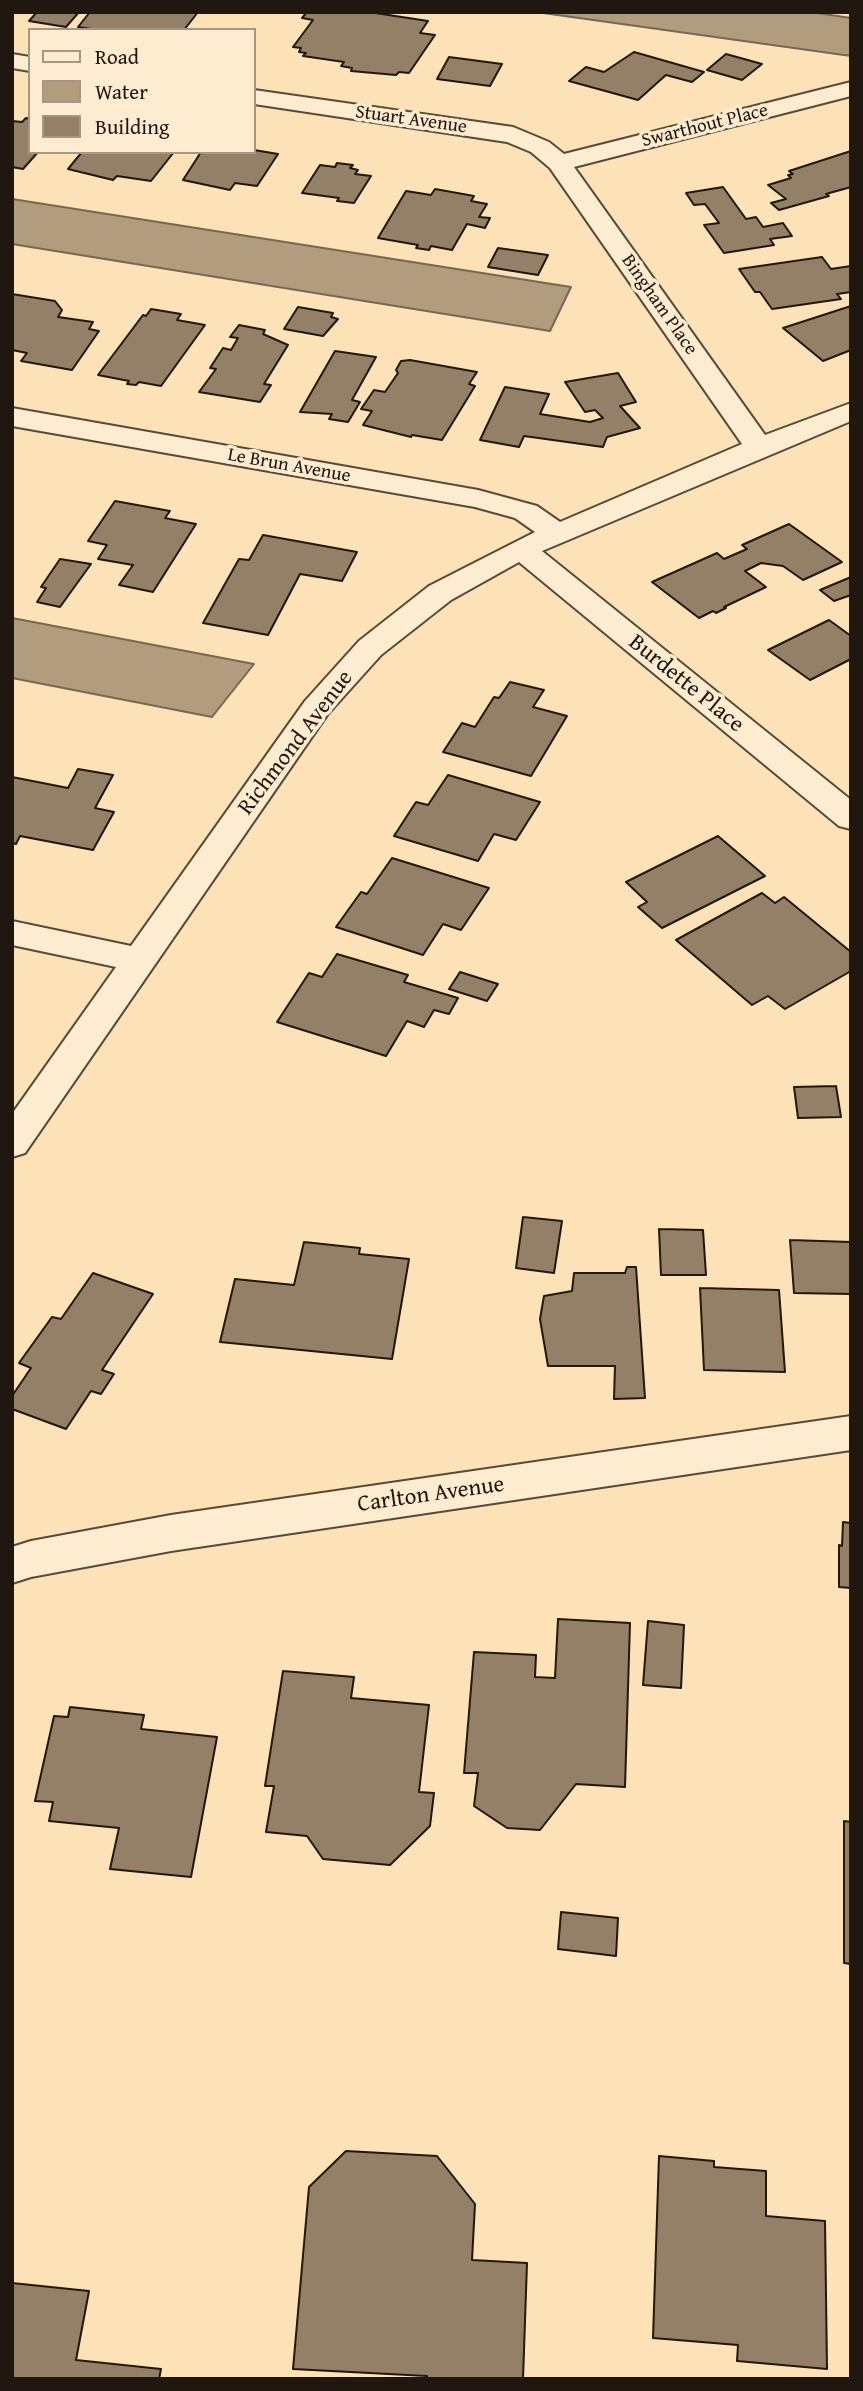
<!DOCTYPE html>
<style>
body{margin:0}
#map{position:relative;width:863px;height:2391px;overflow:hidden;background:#fde1b7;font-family:"Gentium Book Plus",serif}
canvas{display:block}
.frame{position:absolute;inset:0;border:14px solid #201710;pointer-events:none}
.legend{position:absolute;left:28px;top:28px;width:228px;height:126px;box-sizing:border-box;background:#feecd0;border:2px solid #a59783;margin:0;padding:9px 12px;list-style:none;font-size:21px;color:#201710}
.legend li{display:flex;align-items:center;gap:14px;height:35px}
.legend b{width:35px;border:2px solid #a59783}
</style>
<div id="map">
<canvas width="863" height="2391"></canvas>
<div class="frame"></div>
<ul class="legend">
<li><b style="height:9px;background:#feecd0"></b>Road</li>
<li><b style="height:19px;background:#b29c7e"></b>Water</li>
<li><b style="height:19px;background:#938067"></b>Building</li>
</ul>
</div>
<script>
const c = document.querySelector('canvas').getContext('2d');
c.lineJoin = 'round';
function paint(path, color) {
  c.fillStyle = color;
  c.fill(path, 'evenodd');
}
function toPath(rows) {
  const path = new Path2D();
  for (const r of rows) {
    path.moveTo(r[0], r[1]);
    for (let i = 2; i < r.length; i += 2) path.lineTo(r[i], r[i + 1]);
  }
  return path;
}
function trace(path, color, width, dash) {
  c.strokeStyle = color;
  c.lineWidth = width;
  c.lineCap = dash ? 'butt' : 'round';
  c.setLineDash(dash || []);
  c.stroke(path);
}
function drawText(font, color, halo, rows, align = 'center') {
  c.font = font + ' "Gentium Book Plus",serif';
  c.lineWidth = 7;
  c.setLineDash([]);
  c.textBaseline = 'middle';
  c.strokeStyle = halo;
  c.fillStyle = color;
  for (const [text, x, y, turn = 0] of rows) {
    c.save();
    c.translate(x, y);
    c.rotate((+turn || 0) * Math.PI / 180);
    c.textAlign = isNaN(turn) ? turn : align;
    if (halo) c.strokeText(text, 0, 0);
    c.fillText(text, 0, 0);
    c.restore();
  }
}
const water = toPath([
 [536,12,810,12,851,18,851,56,536,12],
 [12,199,571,287,550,331,12,244,12,199],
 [12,618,254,664,212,717,12,678,12,618]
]);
paint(water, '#b29c7e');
trace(water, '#786752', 2);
const building = toPath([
 [37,12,79,12,66,27,29,21,37,12],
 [90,12,198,12,184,30,98,30,78,27,90,12],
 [307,12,369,12,428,21,420,33,435,35,409,73,399,72,396,75,351,71,352,68,341,66,344,62,303,56,306,53,299,52,301,48,293,47,313,20,302,18,307,12],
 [634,52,704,72,692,82,666,75,638,100,569,81,586,67,604,72,634,52],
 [726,54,762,64,742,80,707,70,726,54],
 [449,57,502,64,490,86,437,79,449,57],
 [26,118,30,119,30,152,38,152,23,169,12,167,12,121,22,122,26,118],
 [254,150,278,154,257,186,235,183,230,190,183,180,201,152,254,150],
 [851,151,851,187,826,194,829,196,779,210,771,203,786,199,768,185,791,178,788,175,793,174,789,171,851,151],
 [82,152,174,152,151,181,117,176,113,180,68,169,82,152],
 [337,163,353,165,350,168,358,170,355,174,371,176,354,203,337,201,339,198,302,193,320,165,335,167,337,163],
 [723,187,746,219,756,217,763,227,783,223,792,236,770,239,774,245,724,253,704,225,719,223,705,204,694,205,686,193,723,187],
 [435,189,474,196,471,201,487,204,479,217,490,218,485,228,467,224,452,250,431,246,429,250,416,248,418,245,378,238,406,191,431,195,435,189],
 [498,248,548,255,538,275,488,267,498,248],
 [822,257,831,269,851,266,851,292,837,294,841,299,772,309,760,292,755,292,739,269,822,257],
 [12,294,55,301,62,310,58,317,93,322,89,329,99,331,72,370,21,361,27,353,12,350,12,294],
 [851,306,851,350,823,361,783,328,851,306],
 [298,307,333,313,331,317,338,319,323,336,284,329,298,307],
 [151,309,181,314,177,320,205,325,161,386,139,382,136,385,127,384,129,381,98,375,143,315,146,316,151,309],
 [239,325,265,330,263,334,288,345,264,384,271,385,260,402,199,392,216,369,210,368,223,348,231,350,238,338,230,337,239,325],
 [335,351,376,357,352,400,360,402,348,422,329,419,332,414,300,412,335,351],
 [410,360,477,372,469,384,475,386,442,440,412,435,411,437,363,425,372,411,361,409,374,390,385,392,398,373,396,370,401,361,410,360],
 [618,373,636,402,620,406,640,428,607,437,603,447,524,436,519,447,480,440,505,387,549,394,540,414,590,422,603,418,595,410,585,412,565,382,618,373],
 [115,501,170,511,165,518,196,524,153,592,119,585,133,565,98,559,107,545,88,541,115,501],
 [789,524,842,562,803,580,783,566,761,563,745,571,766,587,724,607,726,608,716,613,713,611,699,618,652,582,717,553,724,559,747,549,742,545,789,524],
 [263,535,357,552,342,581,300,574,268,635,203,623,239,559,249,560,263,535],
 [60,559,91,564,60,607,37,602,46,588,41,587,60,559],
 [851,577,851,595,834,601,820,590,851,577],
 [829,620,851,636,851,659,810,680,768,650,829,620],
 [510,682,544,690,533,707,567,716,531,776,443,752,462,723,475,727,494,697,499,698,510,682],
 [78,769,113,775,95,808,114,812,93,850,20,836,16,844,12,843,12,777,68,788,78,769],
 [448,775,540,802,516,840,494,834,478,861,394,836,416,802,428,805,448,775],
 [718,836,765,876,662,928,638,907,647,902,626,882,718,836],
 [392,858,489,888,461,930,443,924,423,955,336,927,361,892,367,894,392,858],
 [762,893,775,903,784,897,851,952,851,971,785,1009,768,996,752,1005,676,940,762,893],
 [337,954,408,975,404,982,458,998,449,1014,434,1010,424,1027,407,1021,386,1056,277,1022,309,973,322,977,337,954],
 [460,972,498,984,487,1001,449,989,460,972],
 [836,1086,841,1117,798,1118,794,1087,836,1086],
 [523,1217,562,1221,554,1273,516,1268,523,1217],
 [659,1229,703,1230,706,1275,661,1275,659,1229],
 [790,1240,851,1242,851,1294,794,1293,790,1240],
 [304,1242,360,1248,359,1254,409,1259,392,1359,220,1342,235,1279,294,1285,304,1242],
 [627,1267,636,1267,645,1398,614,1399,615,1366,548,1366,540,1319,544,1296,572,1291,574,1273,625,1273,627,1267],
 [93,1273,153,1294,102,1370,114,1374,101,1394,91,1391,66,1429,12,1409,12,1396,31,1368,19,1363,52,1317,61,1319,93,1273],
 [700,1288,779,1290,785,1372,704,1370,700,1288],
 [843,1522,851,1523,851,1588,839,1587,839,1545,842,1546,843,1522],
 [558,1619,630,1623,625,1787,576,1784,540,1830,507,1828,474,1806,478,1773,464,1773,474,1652,536,1655,535,1677,555,1678,558,1619],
 [648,1621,684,1625,681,1688,643,1685,648,1621],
 [283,1671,354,1677,351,1698,429,1705,419,1792,434,1793,430,1826,390,1865,323,1859,307,1836,266,1832,274,1786,265,1786,283,1671],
 [70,1707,144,1715,141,1729,217,1737,191,1877,110,1869,119,1828,49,1821,53,1802,35,1801,54,1716,68,1717,70,1707],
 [844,1821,851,1822,851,1964,844,1963,844,1821],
 [561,1912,618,1918,616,1956,558,1949,561,1912],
 [346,2151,437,2156,475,2204,472,2260,527,2263,523,2379,427,2379,427,2376,293,2369,309,2187,346,2151],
 [659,2156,714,2161,714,2167,766,2171,766,2216,825,2221,827,2369,737,2361,738,2345,653,2338,659,2156],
 [12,2283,89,2291,76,2360,161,2369,159,2379,12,2379,12,2283]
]);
paint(building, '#938067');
trace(building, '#201710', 2);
const street = toPath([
 [12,54,30,57,30,71,12,68,12,54],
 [851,82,851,96,574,167,765,435,851,403,851,421,542,551,851,800,851,829,839,826,519,562,451,600,381,655,327,715,25,1153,12,1157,12,1114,116,967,12,945,12,921,131,946,305,701,359,641,429,586,535,532,515,518,475,507,12,426,12,408,478,490,537,506,560,522,742,444,550,168,531,152,507,142,254,104,254,90,513,127,549,142,564,154,851,82],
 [851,1416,851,1450,171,1551,31,1577,12,1583,12,1547,31,1541,171,1515,851,1416]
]);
trace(street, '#574a3a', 4);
paint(street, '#feecd0');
drawText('19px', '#201710', '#feecd0', [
 ["Stuart Avenue",411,120,8],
 ["Swarthout Place",705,126,-14],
 ["Bingham Place",659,305,55],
 ["Le Brun Avenue",289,466,10]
]);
drawText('23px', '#201710', '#feecd0', [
 ["Burdette Place",686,684,39],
 ["Richmond Avenue",296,743,-53],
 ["Carlton Avenue",431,1495,-8]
]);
</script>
